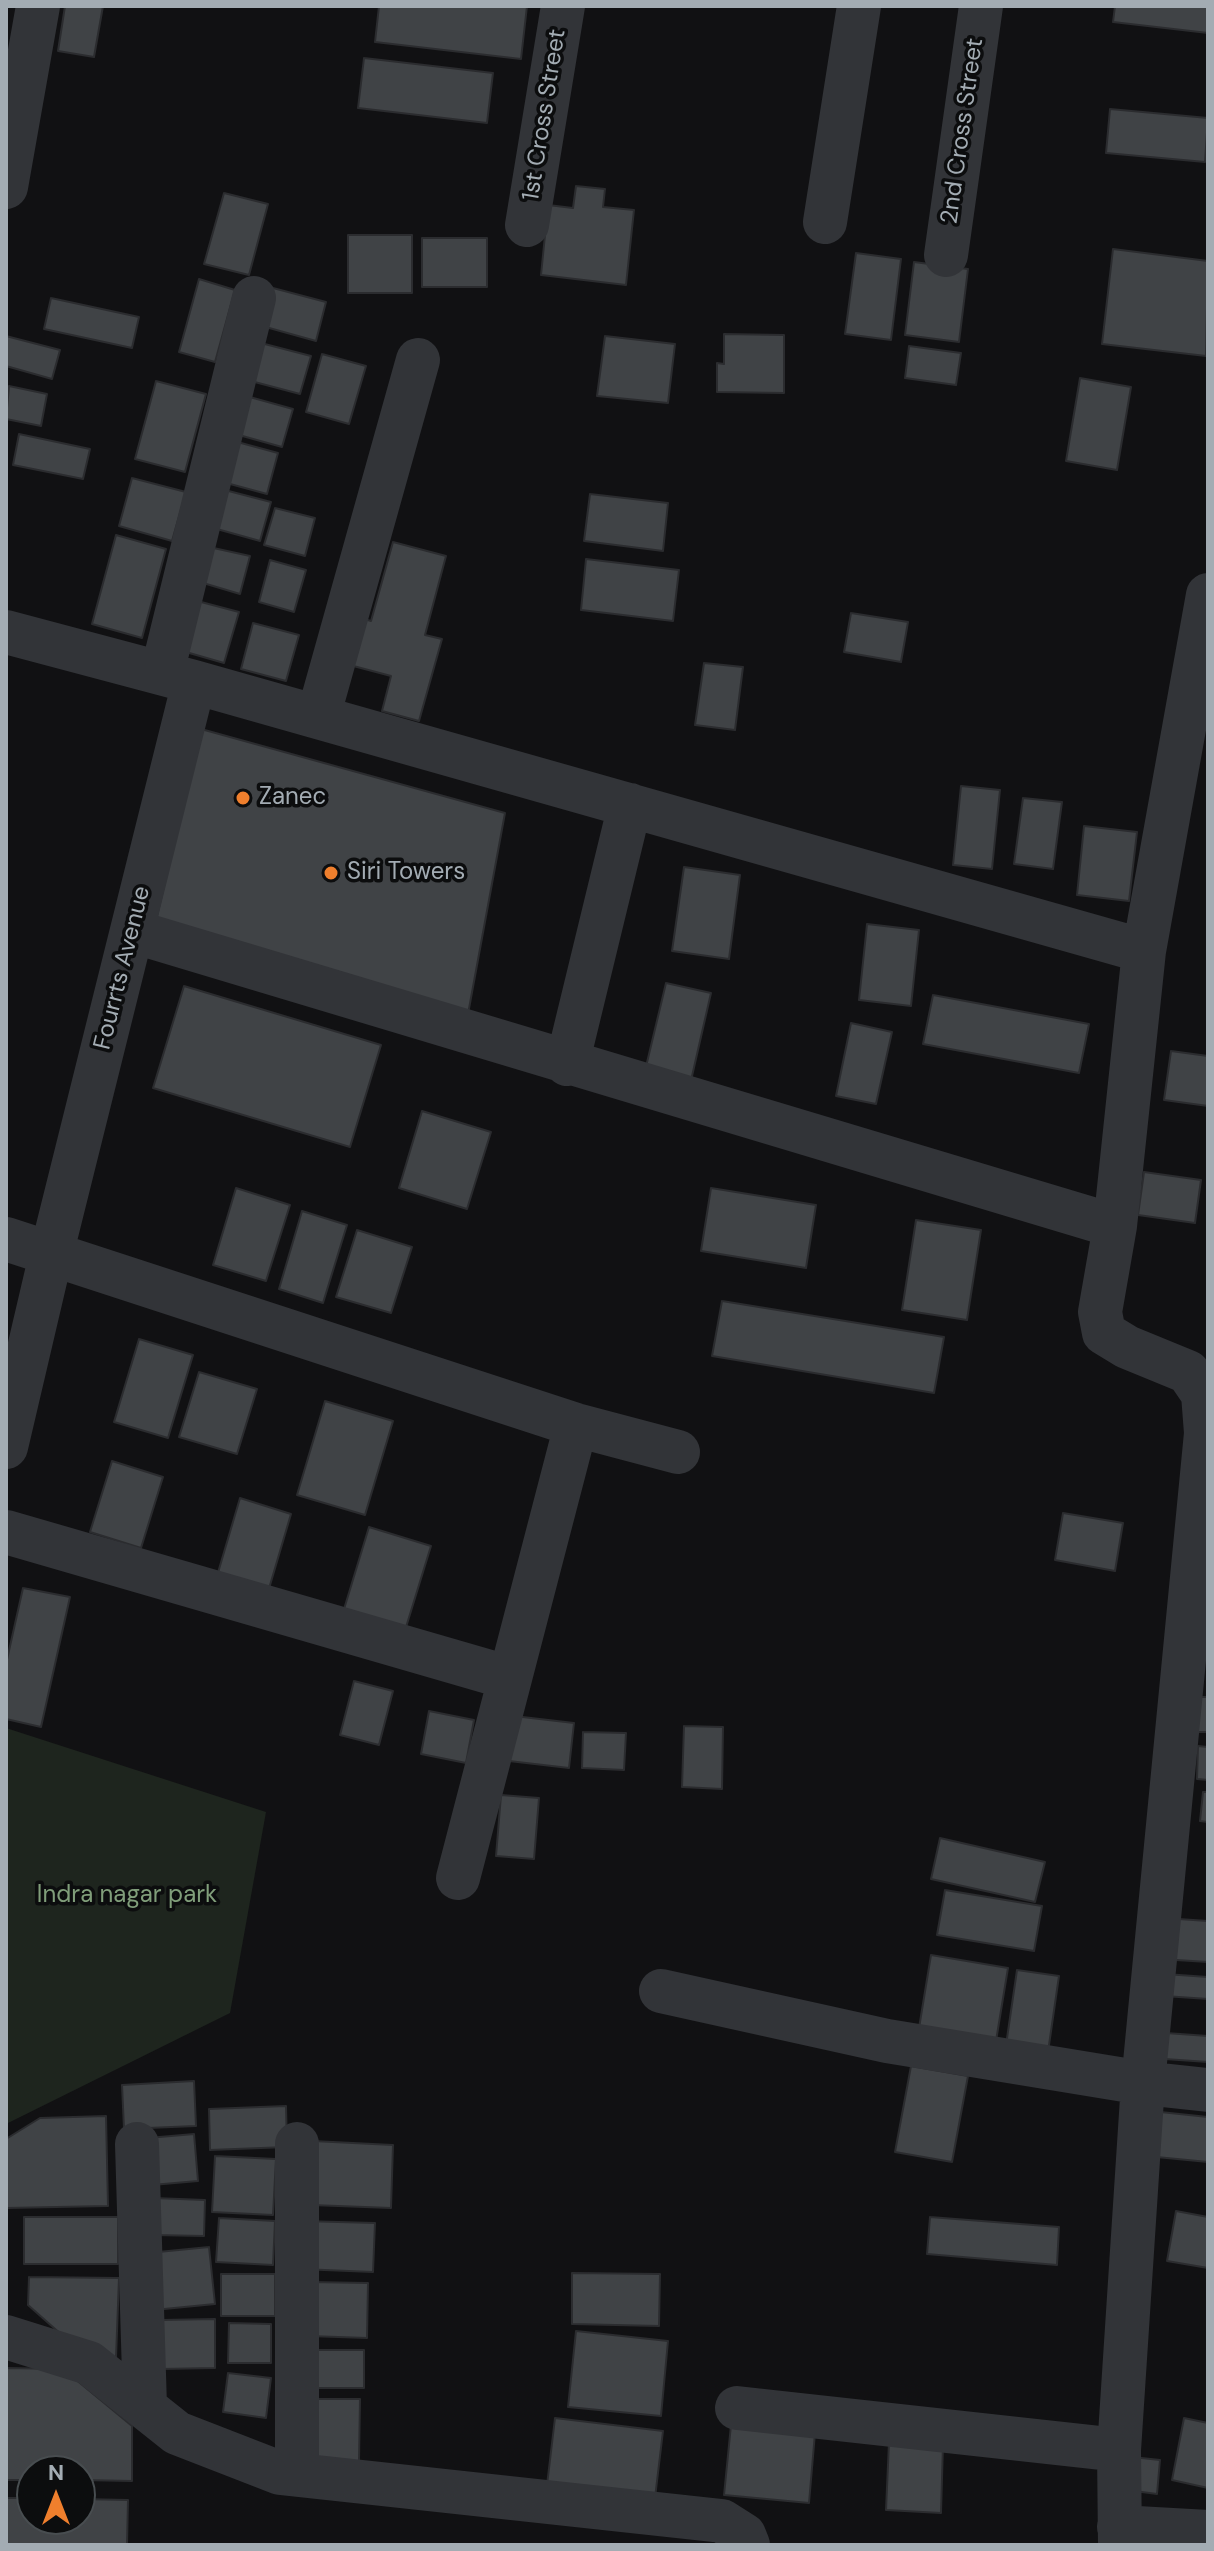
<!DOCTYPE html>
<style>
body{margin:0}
#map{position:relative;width:1214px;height:2551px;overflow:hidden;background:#111113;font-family:"DM Sans",sans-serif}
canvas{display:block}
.frame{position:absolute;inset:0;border:8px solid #a3acb3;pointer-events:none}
.north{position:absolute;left:16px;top:2455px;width:80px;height:80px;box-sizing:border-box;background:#0c0d0e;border:2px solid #484d50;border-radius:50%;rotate:0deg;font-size:22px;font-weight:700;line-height:32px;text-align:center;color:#a3acb3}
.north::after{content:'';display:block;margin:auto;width:28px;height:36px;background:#ef7f2d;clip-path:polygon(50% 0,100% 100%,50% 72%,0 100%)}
</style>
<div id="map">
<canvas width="1214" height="2551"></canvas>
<div class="frame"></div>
<div class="north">N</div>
</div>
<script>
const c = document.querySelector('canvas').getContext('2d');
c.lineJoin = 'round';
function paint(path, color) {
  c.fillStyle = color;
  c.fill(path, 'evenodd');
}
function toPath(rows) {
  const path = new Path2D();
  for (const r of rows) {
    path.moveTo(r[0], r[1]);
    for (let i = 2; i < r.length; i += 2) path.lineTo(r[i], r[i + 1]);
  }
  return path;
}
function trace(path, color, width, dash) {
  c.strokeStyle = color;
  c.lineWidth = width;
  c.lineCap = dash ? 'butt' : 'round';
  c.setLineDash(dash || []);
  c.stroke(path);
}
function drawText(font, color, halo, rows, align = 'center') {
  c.font = font + ' "DM Sans",sans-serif';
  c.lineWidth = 7;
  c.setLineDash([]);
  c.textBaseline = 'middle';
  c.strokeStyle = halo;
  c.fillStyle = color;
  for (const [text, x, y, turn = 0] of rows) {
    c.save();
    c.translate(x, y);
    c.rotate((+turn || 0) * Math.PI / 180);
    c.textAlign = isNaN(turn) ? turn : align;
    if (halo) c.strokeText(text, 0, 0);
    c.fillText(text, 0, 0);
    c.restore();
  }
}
paint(toPath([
 [6,1728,266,1812,230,2013,6,2124]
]), '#1e251e');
const building = toPath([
 [65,6,103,6,94,57,58,51,65,6],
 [379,6,527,6,521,59,375,42,379,6],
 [1115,6,1208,6,1208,33,1113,22,1115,6],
 [364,58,493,73,487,123,358,108,364,58],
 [1110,109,1208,118,1205,162,1106,153,1110,109],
 [576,186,605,189,603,207,634,210,626,285,541,275,548,205,573,208,576,186],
 [224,193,268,204,249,275,204,264,224,193],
 [348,235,412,235,412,293,348,293,348,235],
 [422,238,487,238,487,287,422,287,422,238],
 [1113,249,1208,261,1206,356,1102,344,1113,249],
 [856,253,901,259,891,340,845,334,856,253],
 [914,262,968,269,959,342,905,335,914,262],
 [199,279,235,290,215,362,179,352,199,279],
 [273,288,326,302,316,341,262,326,273,288],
 [51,298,139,317,132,348,44,329,51,298],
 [724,334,784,335,784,393,717,392,717,363,724,364,724,334],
 [6,336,60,350,52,379,6,366,6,336],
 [605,336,675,344,668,403,597,396,605,336],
 [257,342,311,356,300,394,247,380,257,342],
 [909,346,961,353,956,385,905,378,909,346],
 [322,354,366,366,349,424,306,412,322,354],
 [1080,378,1131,387,1117,470,1066,461,1080,378],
 [156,381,206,394,185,472,135,459,156,381],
 [9,386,47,394,41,426,6,419,9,386],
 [239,394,293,409,282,447,228,432,239,394],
 [19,434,90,449,83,479,13,465,19,434],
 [230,440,278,453,267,494,219,481,230,440],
 [132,478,186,492,172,541,119,526,132,478],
 [217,488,271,502,260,541,206,526,217,488],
 [590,494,668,503,663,551,584,541,590,494],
 [275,508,315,518,305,556,264,545,275,508],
 [116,535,166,549,142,638,92,624,116,535],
 [393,542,446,556,425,635,442,639,419,721,382,711,391,676,342,663,355,616,371,621,393,542],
 [209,547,250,556,240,594,203,583,209,547],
 [586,559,679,570,673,621,581,610,586,559],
 [270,560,306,570,294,612,259,602,270,560],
 [186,598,239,612,224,663,172,648,186,598],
 [851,613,908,622,901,662,844,652,851,613],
 [253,623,299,635,286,681,241,669,253,623],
 [704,663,743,667,735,730,695,725,704,663],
 [201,729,505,813,466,1025,153,933,201,729],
 [961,786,1000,790,992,869,953,865,961,786],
 [1023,798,1062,802,1053,869,1014,864,1023,798],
 [1084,826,1137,832,1129,901,1077,895,1084,826],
 [684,867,740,875,729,959,672,951,684,867],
 [867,924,919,930,911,1006,859,1000,867,924],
 [666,983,711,993,690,1085,644,1075,666,983],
 [184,986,381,1045,350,1147,153,1088,184,986],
 [933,995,1089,1024,1079,1073,923,1044,933,995],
 [851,1023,892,1032,876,1104,836,1096,851,1023],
 [1171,1051,1208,1056,1208,1106,1164,1100,1171,1051],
 [422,1111,491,1132,467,1209,399,1188,422,1111],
 [1144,1172,1201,1180,1195,1223,1138,1215,1144,1172],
 [236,1188,290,1205,266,1281,213,1265,236,1188],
 [711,1188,816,1205,806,1268,701,1251,711,1188],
 [302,1211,347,1225,323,1303,279,1289,302,1211],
 [916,1220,981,1230,967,1320,902,1310,916,1220],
 [357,1230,412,1247,391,1313,336,1297,357,1230],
 [722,1301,944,1337,934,1393,712,1356,722,1301],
 [139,1339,193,1355,168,1438,114,1422,139,1339],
 [199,1372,257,1389,237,1454,179,1437,199,1372],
 [325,1401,393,1421,365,1515,297,1495,325,1401],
 [112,1461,163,1477,141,1548,90,1532,112,1461],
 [240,1498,291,1514,268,1592,217,1576,240,1498],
 [1063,1513,1123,1523,1115,1571,1055,1560,1063,1513],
 [369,1527,431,1546,403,1637,341,1619,369,1527],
 [23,1588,70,1597,41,1727,6,1719,6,1664,23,1588],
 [354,1681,393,1691,379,1745,340,1735,354,1681],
 [1194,1697,1208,1697,1208,1732,1194,1732,1194,1697],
 [429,1711,474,1720,466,1763,421,1754,429,1711],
 [514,1716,574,1723,569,1768,509,1761,514,1716],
 [684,1726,723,1727,722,1789,682,1787,684,1726],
 [583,1732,626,1733,624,1770,582,1768,583,1732],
 [1198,1746,1208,1747,1208,1780,1197,1779,1198,1746],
 [1203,1792,1208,1792,1208,1822,1200,1821,1203,1792],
 [501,1795,539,1798,534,1859,496,1856,501,1795],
 [940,1838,1045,1862,1035,1902,931,1879,940,1838],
 [945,1890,1042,1906,1034,1951,937,1935,945,1890],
 [1164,1918,1208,1921,1208,1962,1160,1959,1164,1918],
 [931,1955,1008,1968,996,2041,919,2028,931,1955],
 [1017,1970,1059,1976,1048,2052,1006,2045,1017,1970],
 [1165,1974,1208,1977,1208,1999,1164,1996,1165,1974],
 [1152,2032,1208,2036,1208,2062,1150,2058,1152,2032],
 [911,2066,968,2076,952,2162,895,2152,911,2066],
 [194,2081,196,2126,124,2129,122,2085,194,2081],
 [286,2106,287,2147,210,2150,209,2109,286,2106],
 [1151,2111,1208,2117,1208,2162,1146,2156,1151,2111],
 [106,2116,108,2206,6,2208,6,2139,40,2118,106,2116],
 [194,2134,198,2181,152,2185,148,2138,194,2134],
 [313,2141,393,2145,391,2208,311,2205,313,2141],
 [215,2156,276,2159,273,2215,212,2212,215,2156],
 [154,2198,205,2200,204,2236,153,2235,154,2198],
 [1176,2211,1208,2217,1208,2268,1167,2261,1176,2211],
 [24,2217,118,2217,118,2264,24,2264,24,2217],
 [930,2217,1059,2227,1057,2265,927,2254,930,2217],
 [219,2218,275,2221,273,2265,216,2262,219,2218],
 [302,2221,375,2223,373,2272,300,2269,302,2221],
 [209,2247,215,2304,154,2310,148,2253,209,2247],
 [572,2273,660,2274,659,2326,572,2324,572,2273],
 [221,2274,275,2274,275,2316,221,2316,221,2274],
 [29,2277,119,2278,116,2358,89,2359,28,2305,29,2277],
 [309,2282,368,2283,367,2338,308,2336,309,2282],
 [215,2319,215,2368,161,2369,161,2320,215,2319],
 [229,2323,271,2324,271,2363,228,2363,229,2323],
 [576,2331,668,2341,661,2416,568,2407,576,2331],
 [308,2350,364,2350,364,2388,308,2388,308,2350],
 [6,2368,63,2369,132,2426,132,2481,80,2480,80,2471,32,2471,32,2480,6,2480,6,2368],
 [228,2373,271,2378,266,2418,223,2412,228,2373],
 [310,2399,360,2399,359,2462,309,2461,310,2399],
 [555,2418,663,2431,655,2498,547,2485,555,2418],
 [1184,2418,1208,2423,1208,2488,1172,2480,1184,2418],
 [731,2425,815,2433,809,2503,724,2495,731,2425],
 [889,2442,943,2444,941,2513,886,2510,889,2442],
 [1123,2456,1160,2460,1157,2494,1119,2489,1123,2456],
 [6,2498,32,2498,32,2519,80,2519,80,2499,128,2500,127,2545,6,2545,6,2498]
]);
paint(building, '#404346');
trace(building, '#2b2c2f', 2);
trace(toPath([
 [6,187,38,6],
 [825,222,859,6],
 [527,225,563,6],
 [946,255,981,6],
 [6,632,194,682,1144,951],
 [162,673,254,298],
 [318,717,418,360],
 [132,931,1115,1226],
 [567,1064,630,805],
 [6,1239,576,1425,678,1452],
 [6,1447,51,1255,194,682],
 [6,1532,510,1678],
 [458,1878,576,1425],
 [661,1991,887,2041,1143,2083,1208,2090],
 [137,2144,145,2407],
 [6,2337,89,2363,177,2433,280,2473,722,2521,744,2535,748,2545],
 [737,2408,1119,2450],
 [297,2474,297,2144],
 [1119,2527,1208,2532],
 [1120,2545,1119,2450,1143,2083,1206,1433,1203,1394,1188,1372,1127,1347,1104,1333,1100,1312,1115,1226,1144,951,1208,595]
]), '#323438', 44);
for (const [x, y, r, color] of [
 [243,798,8,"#ef7f2d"],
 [331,873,8,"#ef7f2d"]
]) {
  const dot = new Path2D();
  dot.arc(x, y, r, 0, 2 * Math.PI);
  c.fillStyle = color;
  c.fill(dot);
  trace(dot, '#0c0d0e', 3);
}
drawText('24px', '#a3acb3', '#0c0d0e', [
 ["1st Cross Street",545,115,-81],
 ["2nd Cross Street",963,131,-82],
 ["Fourrts Avenue",123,968,-76]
]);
drawText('24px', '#a3acb3', '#0c0d0e', [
 ["Zanec",259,798],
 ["Siri Towers",347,873]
], 'left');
drawText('24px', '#809e7a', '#0c0d0e', [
 ["Indra nagar park",127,1896]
]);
</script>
